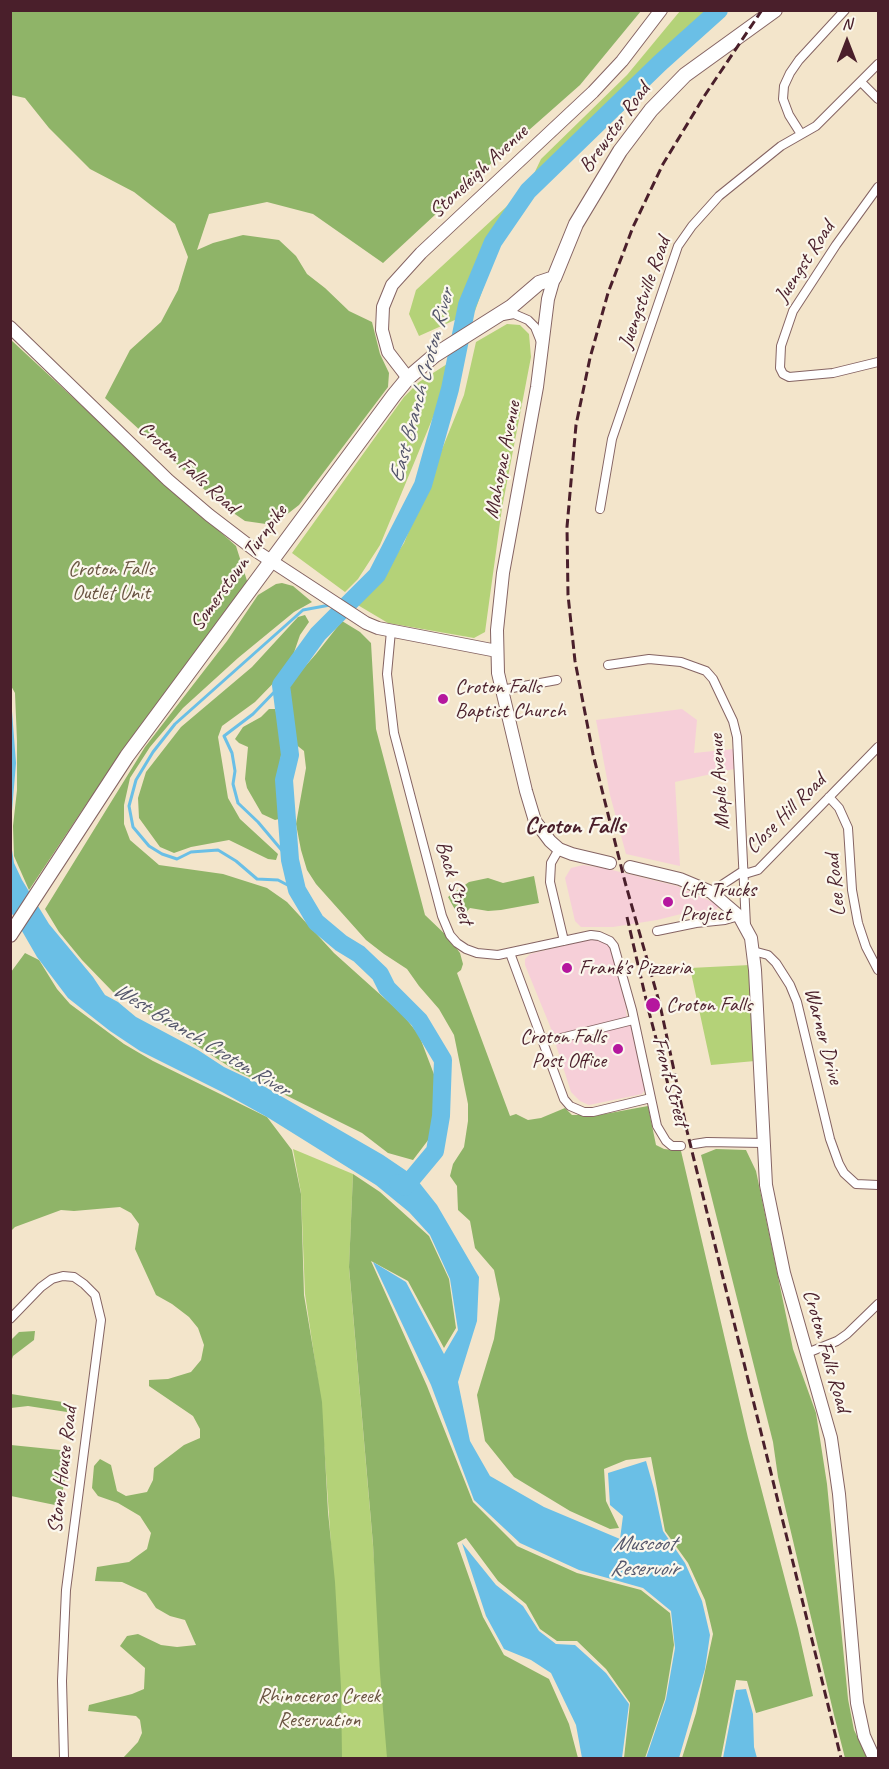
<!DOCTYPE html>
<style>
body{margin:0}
#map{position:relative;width:889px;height:1769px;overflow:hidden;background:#f3e5cb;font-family:Caveat,sans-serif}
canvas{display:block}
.frame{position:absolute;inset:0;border:12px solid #4a1f2b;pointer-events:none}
.north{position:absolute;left:817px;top:12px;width:60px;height:60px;-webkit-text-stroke:4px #fbf7ec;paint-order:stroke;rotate:0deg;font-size:16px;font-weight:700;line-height:24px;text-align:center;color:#4a1f2b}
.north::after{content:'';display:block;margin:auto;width:21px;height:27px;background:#4a1f2b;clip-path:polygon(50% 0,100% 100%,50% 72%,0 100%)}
</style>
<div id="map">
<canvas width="889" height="1769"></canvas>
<div class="frame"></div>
<div class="north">N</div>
</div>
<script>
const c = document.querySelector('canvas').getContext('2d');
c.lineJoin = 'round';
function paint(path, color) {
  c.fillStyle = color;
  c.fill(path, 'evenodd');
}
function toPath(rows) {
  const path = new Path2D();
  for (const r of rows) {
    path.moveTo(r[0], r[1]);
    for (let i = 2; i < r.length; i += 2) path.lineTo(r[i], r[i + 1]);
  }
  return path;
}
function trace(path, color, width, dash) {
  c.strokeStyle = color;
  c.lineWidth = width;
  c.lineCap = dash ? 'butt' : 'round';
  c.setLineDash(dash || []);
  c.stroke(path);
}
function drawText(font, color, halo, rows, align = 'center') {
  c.font = font + ' Caveat,sans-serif';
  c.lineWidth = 4.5;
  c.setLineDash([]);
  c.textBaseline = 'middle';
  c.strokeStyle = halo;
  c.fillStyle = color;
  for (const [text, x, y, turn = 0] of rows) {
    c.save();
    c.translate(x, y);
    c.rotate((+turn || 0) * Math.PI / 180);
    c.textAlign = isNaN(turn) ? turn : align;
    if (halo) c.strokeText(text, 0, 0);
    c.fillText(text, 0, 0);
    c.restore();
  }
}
paint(toPath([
 [682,709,697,720,694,753,733,749,734,769,675,782,680,866,626,854,610,795,596,720],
 [583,865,604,868,677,886,717,904,718,908,713,911,681,914,657,920,613,927,581,927,575,921,565,878,571,868],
 [597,937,607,941,614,949,629,1005,626,1010,628,1025,633,1025,647,1087,642,1094,589,1105,580,1101,571,1092,550,1026,525,965,525,959,530,954]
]), '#f6cfd8');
paint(toPath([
 [680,11,709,11,651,61,596,126,543,174,510,213,475,311,419,336,409,314,416,290,518,196,531,180,541,159,627,75],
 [507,324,520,325,529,334,531,357,502,508,485,632,474,638,388,623,356,604,374,589,404,543,464,395,476,342],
 [458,357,380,545,358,579,345,592,292,553,404,397,419,382],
 [750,965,755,1061,711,1065,690,968],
 [293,1149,353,1174,349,1268,373,1545,388,1758,274,1758,335,1601,321,1402,305,1294,301,1193]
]), '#b4d278');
paint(toPath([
 [10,11,11,10,641,11,580,85,477,176,383,263,313,214,267,202,209,214,197,250,213,243,243,235,279,240,296,256,307,274,325,288,349,311,372,322,380,354,389,373,388,387,299,505,281,519,266,524,245,521,219,503,105,398,130,350,161,322,178,290,188,257,175,224,134,192,90,169,49,128,25,98,11,95],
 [10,339,137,457,236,546,248,584,170,688,87,803,29,890,14,856,13,826,17,790,17,741,15,693,10,684],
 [282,583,293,586,312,602,294,612,238,658,183,708,150,747,130,778,124,805,124,824,130,840,159,865,223,874,267,888,287,902,334,953,403,1015,419,1035,435,1077,436,1110,432,1135,413,1160,388,1153,362,1133,233,1069,113,992,82,960,59,932,45,909,145,747,227,641,258,595,276,584],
 [305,615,309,622,300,635,289,667,255,702,222,726,218,737,228,798,240,819,278,854,276,860,268,859,229,840,191,847,174,853,160,847,139,818,138,798,146,772,181,727,252,667,298,617],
 [342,621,360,632,371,643,376,729,425,915,448,937,460,953,463,964,461,970,457,973,510,1116,516,1114,528,1120,541,1118,565,1108,572,1115,599,1115,648,1106,656,1145,664,1149,681,1151,748,1438,798,1629,813,1696,756,1713,747,1681,736,1680,721,1758,682,1758,696,1713,713,1634,705,1600,688,1563,665,1531,651,1457,626,1460,604,1469,606,1501,619,1528,610,1529,570,1511,514,1477,485,1441,477,1395,494,1339,500,1299,494,1270,475,1248,470,1221,458,1210,457,1186,450,1176,453,1164,464,1147,468,1121,468,1104,454,1035,439,1009,419,986,407,969,384,954,366,940,316,884,307,870,301,850,296,824,306,768,304,751,294,743,287,687,316,654],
 [269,709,275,709,280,724,283,743,277,782,280,795,279,819,275,820,262,814,247,788,245,779,248,747,239,743,235,739,243,727,261,717],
 [534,876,539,903,501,910,488,911,470,908,463,916,458,915,448,897,469,882,488,878,503,883],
 [25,953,39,960,57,989,70,1004,124,1044,153,1061,267,1117,292,1150,301,1194,304,1295,322,1402,328,1512,335,1582,341,1687,342,1758,123,1758,138,1742,142,1733,140,1720,136,1716,88,1711,89,1705,132,1694,144,1689,145,1668,120,1646,127,1636,138,1634,161,1645,177,1647,196,1645,185,1620,170,1616,156,1608,146,1593,122,1582,95,1581,97,1567,129,1562,147,1549,151,1533,140,1516,118,1503,98,1496,92,1488,94,1466,100,1459,111,1465,117,1491,126,1496,147,1492,153,1480,154,1468,184,1445,200,1438,200,1429,193,1416,149,1386,149,1380,168,1379,191,1372,201,1360,204,1345,198,1328,189,1317,172,1304,156,1295,135,1249,139,1224,131,1213,120,1207,74,1211,61,1210,15,1227,11,1231,11,972],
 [716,1149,746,1150,756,1171,793,1349,816,1413,827,1484,848,1699,854,1730,868,1758,845,1758,834,1715,778,1477,773,1442,701,1155],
 [353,1174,380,1192,429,1236,449,1279,456,1328,444,1348,408,1281,371,1261,427,1386,473,1502,517,1546,577,1573,641,1590,670,1613,674,1645,665,1699,645,1758,624,1758,630,1703,606,1669,577,1641,557,1641,540,1629,526,1604,498,1581,466,1538,457,1543,483,1617,504,1655,549,1679,569,1724,578,1758,387,1758,380,1673,373,1544,349,1267],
 [35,1331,34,1340,13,1356,11,1362,11,1340,19,1332],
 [11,1394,69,1403,67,1412,28,1406,11,1408],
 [11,1445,70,1451,60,1506,11,1496]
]), '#8fb468');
paint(toPath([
 [11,698,16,763,11,823],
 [10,837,14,863,22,880,49,924,93,977,105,995,118,1002,136,1017,198,1050,224,1067,260,1084,383,1155,414,1176,437,1205,479,1277,477,1321,458,1382,470,1441,490,1476,544,1507,620,1539,623,1516,610,1505,608,1473,646,1461,654,1489,663,1531,685,1563,702,1601,710,1635,705,1669,679,1758,646,1758,666,1699,675,1648,671,1611,643,1588,579,1570,520,1543,474,1500,431,1385,373,1262,406,1282,444,1354,458,1330,450,1279,430,1235,409,1212,376,1185,267,1117,222,1092,140,1051,110,1031,68,998,37,957,11,912],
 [462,1543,496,1585,523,1606,539,1631,556,1644,575,1645,606,1673,629,1704,622,1758,582,1758,576,1725,551,1673,531,1660,504,1649,486,1616],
 [746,1689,753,1714,754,1747,757,1758,723,1758,736,1690]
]), '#6abfe6');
trace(toPath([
 [343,603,353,601],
 [281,685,253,714,224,736,232,753,235,771,233,784,238,803,258,822,290,860],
 [297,890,278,880,257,879,236,861,218,850,191,852,177,859,162,854,149,846,133,827,129,806,136,780,153,752,175,724,303,610,330,605]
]), '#6abfe6', 3);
trace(toPath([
 [398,1183,405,1187,435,1151,441,1116,443,1060,419,1020,387,988,380,974,359,954,341,943,316,922,297,890,290,860,284,780,290,755,281,685,318,634,377,575,423,485,450,389,467,305,493,242,528,191,660,63,719,10]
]), '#6abfe6', 18);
const street = toPath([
 [861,82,878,99],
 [801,134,789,115,783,99,784,86,790,73,799,60,845,10],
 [878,187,836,245,793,311,781,346,780,368,783,374,789,377,833,373,878,362],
 [503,316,514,314,528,320,535,327,541,342],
 [600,509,612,439,678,246,692,226,719,196,781,146,816,126,878,64],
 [391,631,387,674,394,733,442,916,450,935,457,943,466,949,477,953,498,955,591,935,599,936,610,941,614,946,632,1010,657,1126,666,1141,672,1146,681,1146],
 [608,665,649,659,681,662,706,671,713,679,733,721,737,737,746,926],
 [501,690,557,680],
 [829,797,839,808,848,828,852,890,858,923,866,947,878,970],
 [559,849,551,863,550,882,564,941],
 [711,892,743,871,748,873,758,870,878,747],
 [657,931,696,923,725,920,739,916],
 [753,951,768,955,776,963,790,985,797,1002,830,1139,839,1164,844,1173,856,1184,878,1185],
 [510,953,564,1099,570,1106,584,1112,593,1112,651,1098],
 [543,1038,557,1039,633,1020],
 [694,1144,707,1142,763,1143],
 [10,1319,41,1287,52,1279,63,1276,74,1277,84,1284,95,1295,101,1320,66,1590,62,1681,64,1758],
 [807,1353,837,1341,847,1334,878,1304]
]);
const secondary = toPath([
 [554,278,548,299,537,387,503,573,497,630,498,673,526,791,535,821,550,841,559,849,572,854,610,863],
 [10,327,168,480,209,515,256,551,366,623,378,628,497,651],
 [408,378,388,352,382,330,383,307,392,285,421,253,593,92,622,61,661,10],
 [630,867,680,879,711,892,739,916,751,938,755,970,766,1185,784,1273,831,1438,839,1494,857,1703,864,1736,874,1758]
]);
const primary = toPath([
 [10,935,127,756,394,395,408,378,435,355,511,307,539,283,554,278,576,224,620,151,651,110,685,75,775,10]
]);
trace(street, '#856463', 10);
trace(secondary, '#856463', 14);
trace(primary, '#856463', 16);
trace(street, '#fff', 8);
trace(secondary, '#fff', 12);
trace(primary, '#fff', 14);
trace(toPath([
 [762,10,705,95,663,164,633,227,608,293,590,358,576,425,567,527,568,595,575,661,593,754,625,882,660,1005,687,1131,841,1758],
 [627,917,648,1008,670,1092]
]), '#4a1f2b', 3, [9, 4.5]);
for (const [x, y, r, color] of [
 [443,699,6,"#b5179e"],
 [668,902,6,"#b5179e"],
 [567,968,6,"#b5179e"],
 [653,1005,8,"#b5179e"],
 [618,1049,6,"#b5179e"]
]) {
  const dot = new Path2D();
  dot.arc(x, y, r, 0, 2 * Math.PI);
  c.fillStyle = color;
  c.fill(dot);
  trace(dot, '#fbf7ec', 2);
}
drawText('21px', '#4a1f2b', '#fbf7ec', [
 ["Brewster Road",615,128,-54],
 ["Stoneleigh Avenue",479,172,-43],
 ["Juengst Road",805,262,-57],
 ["Juengstville Road",645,293,-70],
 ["Mahopac Avenue",503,460,-79],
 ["Croton Falls Road",188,468,42],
 ["Somerstown Turnpike",239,568,-54],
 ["Maple Avenue",720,782,-94],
 ["Close Hill Road",786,814,-45],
 ["Back Street",454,883,73],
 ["Lee Road",836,885,-96],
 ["Warner Drive",823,1036,75],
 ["Front Street",670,1082,75],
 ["Croton Falls Road",826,1351,74],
 ["Stone House Road",63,1470,-83]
]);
drawText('21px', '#6a5542', '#fbf7ec', [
 ["Croton Falls",111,569],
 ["Outlet Unit",111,593],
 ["Rhinoceros Creek",319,1696],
 ["Reservation",319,1720]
]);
drawText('21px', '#4a1f2b', '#fbf7ec', [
 ["Croton Falls",455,687],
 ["Baptist Church",455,711],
 ["Lift Trucks",680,890],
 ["Project",680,914],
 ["Frank's Pizzeria",579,968],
 ["Croton Falls",666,1005],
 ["Croton Falls",606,1037,"right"],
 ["Post Office",606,1061,"right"]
], 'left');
drawText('italic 22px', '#55576c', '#fbf7ec', [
 ["East Branch Croton River",422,386,-75],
 ["West Branch Croton River",201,1040,31],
 ["Muscoot",644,1544],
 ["Reservoir",644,1569]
]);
drawText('bold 24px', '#4a1f2b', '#fbf7ec', [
 ["Croton Falls",575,827]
]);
</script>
